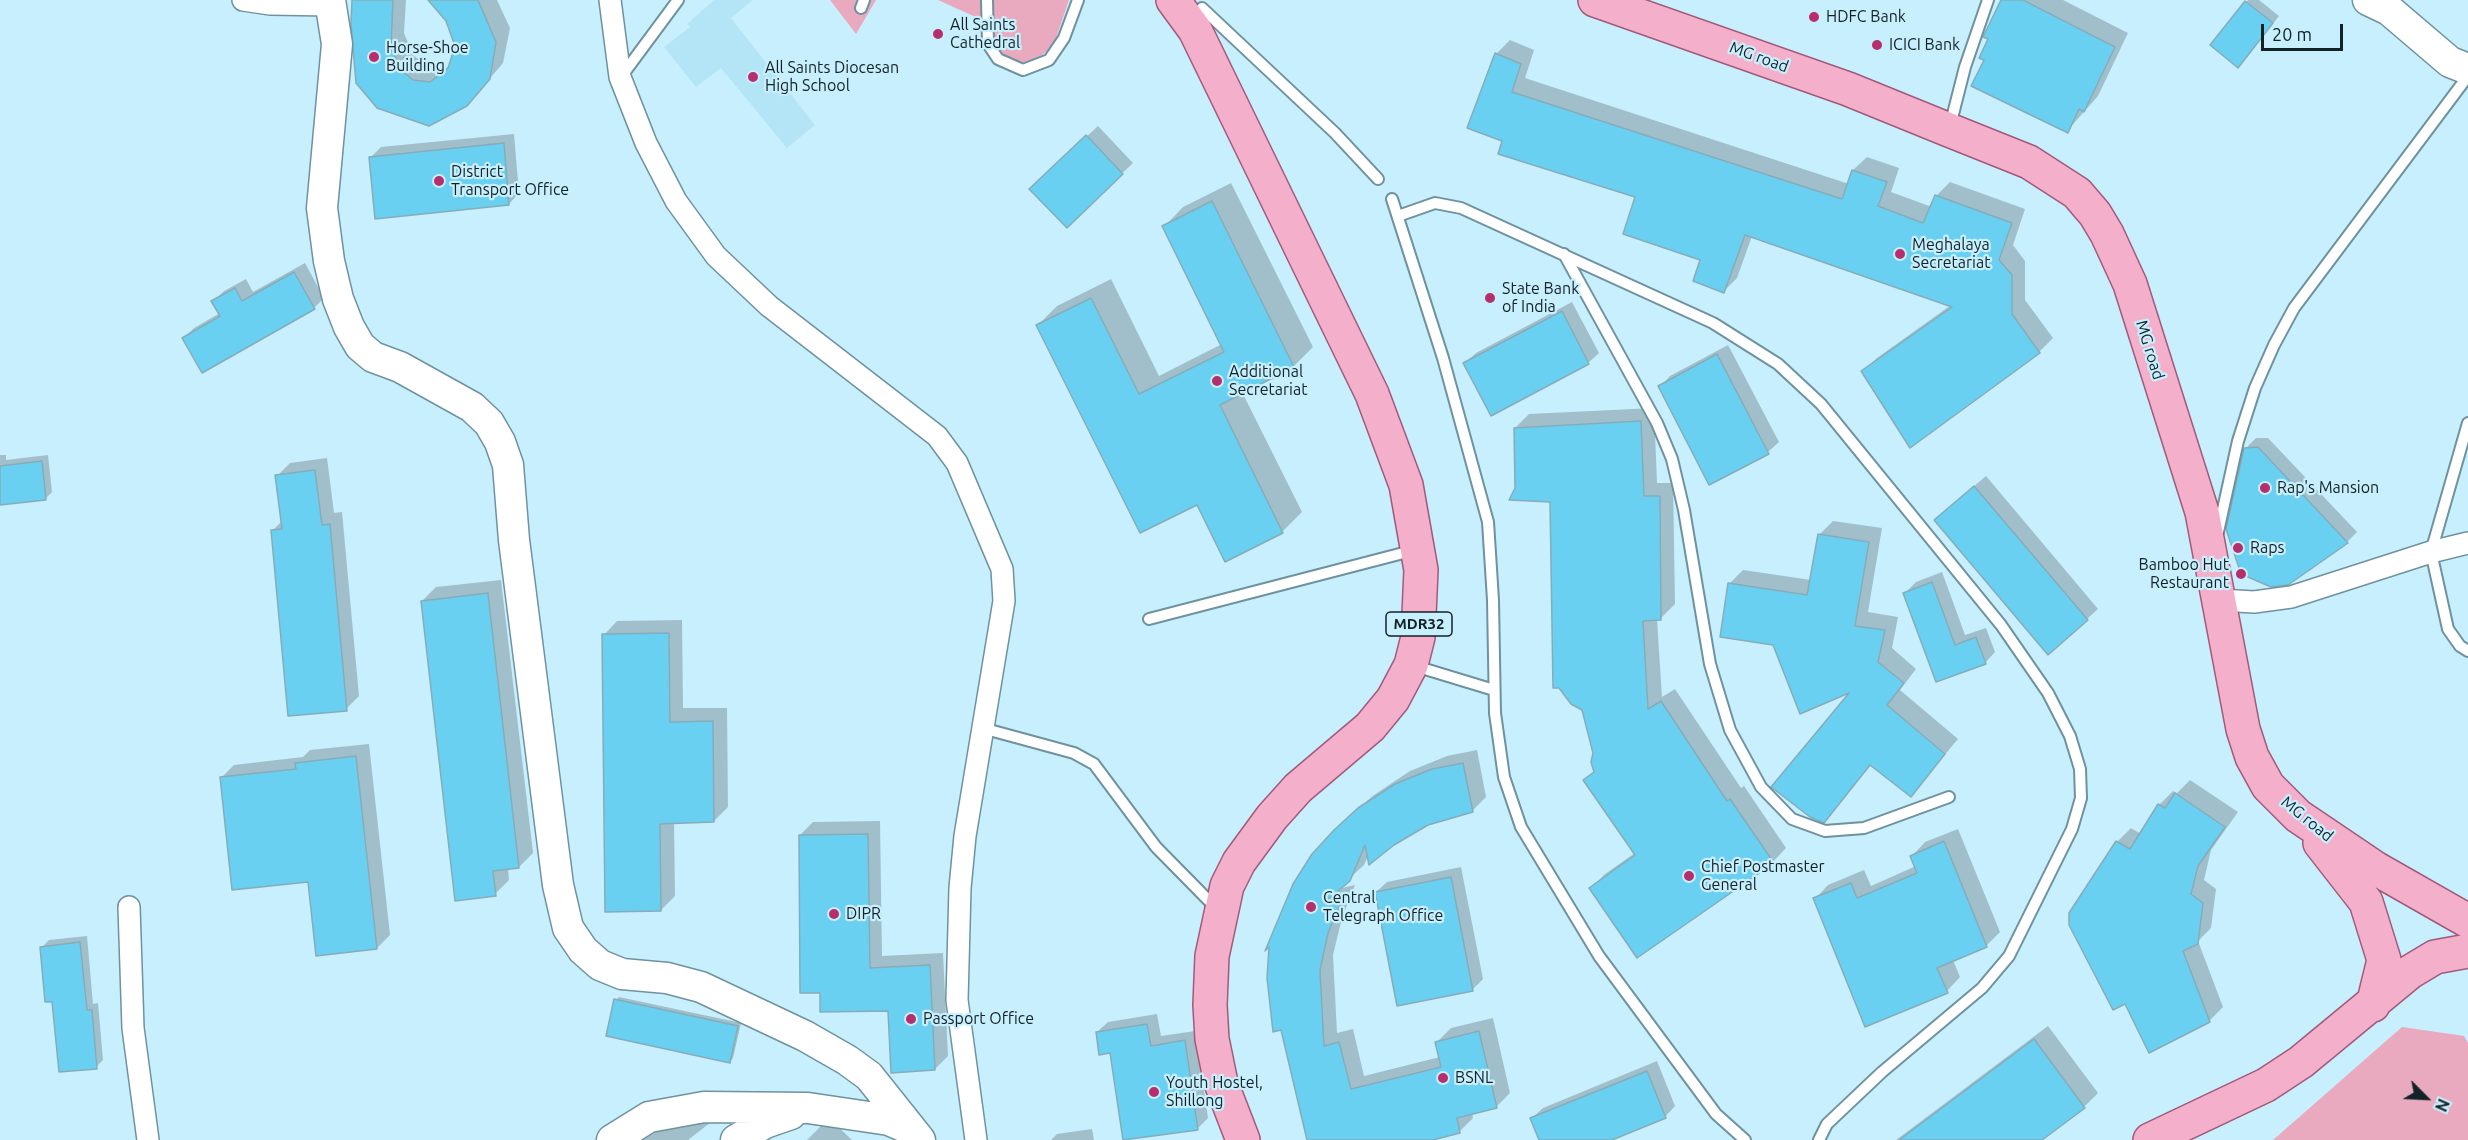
<!DOCTYPE html>
<style>
body{margin:0}
#map{position:relative;width:2468px;height:1140px;overflow:hidden;background:#c8effd;font-family:Ubuntu,sans-serif}
canvas{display:block}
.north{position:absolute;left:2396px;top:1068px;width:60px;height:60px;-webkit-text-stroke:4px #c8effd;paint-order:stroke;rotate:114deg;font-size:16px;font-weight:700;line-height:24px;text-align:center;color:#132227}
.north::after{content:'';display:block;margin:auto;width:21px;height:27px;background:#132227;clip-path:polygon(50% 0,100% 100%,50% 72%,0 100%)}
.scale{position:absolute;left:2261px;top:24px;width:82px;height:27px;box-sizing:border-box;border:3px solid #132227;border-top:0;padding-left:8px;font-size:18px;line-height:21px;white-space:nowrap;color:#132227;-webkit-text-stroke:4px #c8effd;paint-order:stroke}
</style>
<div id="map">
<canvas width="2468" height="1140"></canvas>
<div class="north">N</div>
<div class="scale">20 m</div>
</div>
<script>
const c = document.querySelector('canvas').getContext('2d');
c.lineJoin = 'round';
function paint(path, color) {
  c.fillStyle = color;
  c.fill(path, 'evenodd');
}
function toPath(rows) {
  const path = new Path2D();
  for (const r of rows) {
    path.moveTo(r[0], r[1]);
    for (let i = 2; i < r.length; i += 2) path.lineTo(r[i], r[i + 1]);
  }
  return path;
}
function trace(path, color, width, dash) {
  c.strokeStyle = color;
  c.lineWidth = width;
  c.lineCap = dash ? 'butt' : 'round';
  c.setLineDash(dash || []);
  c.stroke(path);
}
function drawText(font, color, halo, rows, align = 'center') {
  c.font = font + ' Ubuntu,sans-serif';
  c.lineWidth = 4.5;
  c.setLineDash([]);
  c.textBaseline = 'middle';
  c.strokeStyle = halo;
  c.fillStyle = color;
  for (const [text, x, y, turn = 0] of rows) {
    c.save();
    c.translate(x, y);
    c.rotate((+turn || 0) * Math.PI / 180);
    c.textAlign = isNaN(turn) ? turn : align;
    if (halo) c.strokeText(text, 0, 0);
    c.fillText(text, 0, 0);
    c.restore();
  }
}
paint(toPath([
 [714,0,753,0,731,18,815,125,787,148,721,68,696,87,664,47,690,27,687,24]
]), '#b4e5f6');
paint(toPath([
 [830,0,876,0,856,34],
 [938,0,1069,0,1054,44,1037,60,1021,65,995,54,991,24],
 [2402,1027,2464,1036,2468,1043,2468,1140,2273,1140]
]), '#e9aac0');
paint(toPath([
 [354,0,406,0,404,33,413,55,427,66,445,69,451,64,457,46,448,20,430,0,497,0,510,28,503,63,480,90,429,125],
 [2002,0,2063,0,2128,33,2098,96,2067,131,1986,59],
 [2248,0,2259,0,2279,16,2245,59,2212,44],
 [1510,40,1534,50,1525,78,1849,184,1853,170,1867,157,1899,168,1891,192,1932,207,1936,196,1950,182,2025,209,2013,245,2025,261,2025,300,2053,338,2039,352,1863,371,1877,358,1951,305,1752,236,1737,278,1723,292,1702,259,1637,196,1503,140,1496,54],
 [1098,126,1133,163,1067,226,1042,178],
 [514,134,519,193,509,204,371,157,381,147],
 [1231,183,1313,347,1294,366,1242,392,1302,512,1283,531,1226,560,1197,503,1038,325,1057,306,1111,279,1159,376,1222,344,1164,227,1183,207],
 [305,263,324,298,314,308,184,338,194,328,220,313,213,302,224,291,246,279,253,292],
 [1572,302,1599,353,1588,363,1465,363,1476,353],
 [1728,345,1779,442,1768,452,1710,483,1660,387,1670,376],
 [1654,408,1657,483,1673,483,1675,604,1661,618,1657,619,1662,697,1675,689,1741,788,1744,786,1786,848,1773,862,1591,888,1605,874,1635,853,1585,780,1595,770,1595,753,1551,500,1516,488,1515,428,1529,414],
 [2256,438,2268,438,2357,532,2347,542,2245,449],
 [0,455,6,455,6,460,48,455,52,492,45,499,0,504],
 [327,458,334,513,342,512,359,696,346,709,273,530,282,521,277,476,290,463],
 [1986,476,2098,609,2087,619,1946,510],
 [1833,521,1882,528,1868,612,1898,617,1892,648,1916,669,1900,690,1958,739,1911,795,1872,764,1823,821,1854,690,1775,644,1729,584,1743,570,1811,580,1819,535],
 [1942,572,1965,635,1986,628,1995,652,1985,663,1937,680,1905,593,1916,582],
 [501,580,533,853,519,867,508,868,509,880,495,894,422,601,436,587],
 [682,620,683,708,727,708,728,807,714,821,674,822,675,896,661,910,604,635,617,621],
 [369,744,390,935,377,948,221,778,234,765,303,757,310,750],
 [1477,750,1486,797,1472,811,1428,824,1369,854,1364,865,1338,889,1355,885,1342,918,1333,955,1337,1033,1353,1029,1364,1076,1440,1057,1437,1042,1451,1028,1493,1018,1510,1093,1496,1107,1472,1113,1473,1118,1459,1132,1426,1140,1309,1140,1282,1028,1349,816,1374,795,1410,771,1447,756],
 [2190,780,2238,812,2211,850,2204,880,2216,889,2211,928,2198,941,2223,1007,2209,1021,2117,842,2131,828,2141,834,2159,805,2173,791,2177,793],
 [880,821,882,956,943,953,948,1056,935,1069,889,1010,822,991,800,835,813,822],
 [1958,829,2000,932,1986,946,1953,960,1960,977,1947,991,1815,899,1828,885,1864,870,1871,886,1916,866,1912,856,1925,842],
 [1461,867,1483,979,1473,989,1398,1004,1376,892,1387,882],
 [87,936,93,1004,98,1003,103,1060,96,1067,54,1000,42,947,49,940],
 [619,997,741,1023,733,1058,730,1061,616,1000],
 [1157,1014,1161,1036,1195,1031,1208,1118,1198,1128,1111,1051,1097,1032,1108,1022],
 [2048,1026,2098,1093,2084,1107,2039,1140,1896,1140],
 [1657,1061,1675,1106,1665,1117,1608,1140,1541,1140,1532,1118,1543,1108],
 [829,1118,852,1140,807,1140],
 [715,1119,688,1140,643,1140,664,1127],
 [1092,1129,1094,1140,1051,1140,1057,1134]
]), '#0003');
const building = toPath([
 [352,0,393,0,391,47,400,69,413,80,430,82,448,68,455,46,446,21,428,0,478,0,496,42,490,79,467,106,429,126,377,108,356,83,351,23,352,0],
 [2001,0,2023,0,2115,47,2084,112,2079,109,2068,133,1971,86,1984,60,1979,58,1988,39,1983,37,2001,0],
 [2245,1,2273,23,2238,68,2210,45,2245,1],
 [1495,53,1521,64,1512,92,1842,199,1852,170,1887,182,1878,206,1923,223,1935,195,2012,223,1999,260,2012,275,2012,314,2040,353,1910,448,1861,371,1952,307,1745,235,1724,293,1693,281,1700,260,1623,234,1635,197,1498,154,1502,141,1467,128,1495,53],
 [1086,135,1123,174,1067,228,1029,189,1086,135],
 [504,143,509,205,375,219,369,157,504,143],
 [1212,201,1294,367,1220,405,1283,533,1225,562,1197,505,1140,533,1036,325,1091,298,1139,394,1224,352,1162,226,1212,201],
 [294,272,315,309,202,373,182,338,220,316,211,301,235,288,242,301,294,272],
 [1562,311,1589,364,1491,416,1463,363,1562,311],
 [1717,354,1769,454,1709,485,1658,386,1717,354],
 [1641,421,1644,496,1660,496,1661,620,1643,621,1648,709,1661,701,1727,801,1730,799,1774,863,1637,958,1589,888,1635,855,1583,780,1594,772,1591,762,1593,753,1582,710,1571,704,1559,688,1553,688,1550,502,1509,500,1515,488,1514,428,1641,421],
 [2258,447,2348,543,2288,585,2271,587,2241,574,2226,529,2244,448,2258,447],
 [42,461,46,500,0,505,0,466,42,461],
 [315,470,322,525,330,524,347,711,288,716,271,530,282,529,275,475,315,470],
 [1974,486,2088,620,2048,655,1934,520,1974,486],
 [1818,534,1869,542,1855,626,1885,630,1878,662,1904,683,1887,705,1945,754,1911,797,1870,765,1824,823,1810,817,1771,787,1849,693,1800,714,1773,645,1720,637,1728,583,1807,595,1818,534],
 [1932,582,1955,645,1976,637,1986,664,1936,682,1903,593,1932,582],
 [488,593,519,868,493,871,496,896,455,901,421,601,488,593],
 [669,633,670,722,713,721,714,822,660,824,661,911,605,912,602,634,669,633],
 [356,756,377,949,316,956,308,882,232,890,220,777,296,769,295,763,356,756],
 [1463,763,1473,812,1428,825,1394,845,1369,865,1365,845,1350,881,1325,902,1343,898,1328,933,1320,970,1324,1046,1339,1042,1351,1089,1441,1067,1435,1042,1479,1031,1497,1108,1457,1118,1460,1133,1433,1140,1307,1140,1281,1030,1273,1032,1267,978,1269,947,1265,951,1293,884,1312,854,1334,830,1358,808,1395,784,1432,769,1463,763],
 [2175,793,2225,827,2198,866,2191,894,2203,903,2198,944,2183,951,2210,1022,2149,1053,2125,1004,2113,1010,2069,925,2069,913,2116,841,2130,849,2158,804,2165,808,2175,793],
 [868,834,870,968,930,965,935,1070,891,1073,888,1011,820,1012,820,993,800,993,799,835,868,834],
 [1944,841,1987,947,1937,968,1948,993,1865,1027,1813,898,1851,883,1857,898,1917,873,1910,856,1944,841],
 [1451,877,1473,991,1397,1006,1375,892,1451,877],
 [80,942,87,1010,92,1010,97,1069,59,1072,52,1002,45,1002,40,947,80,942],
 [614,999,738,1026,730,1063,606,1036,614,999],
 [1147,1024,1151,1046,1185,1040,1198,1130,1123,1140,1110,1053,1099,1055,1096,1032,1147,1024],
 [2034,1039,2085,1108,2042,1140,1899,1140,2034,1039],
 [1647,1071,1666,1118,1612,1140,1539,1140,1530,1118,1647,1071]
]);
paint(building, '#69d0f1');
trace(building, '#86acb9', 1.5);
const lane = toPath([
 [987,0,988,44,998,59,1023,70,1049,60,1064,38,1078,0],
 [861,8,864,0],
 [1202,8,1335,133,1378,179],
 [621,77,678,0],
 [1950,126,1965,67,1988,0],
 [1392,199,1443,358,1488,522,1493,600,1495,713,1504,777,1521,827,1599,956,1716,1114,1745,1140],
 [1398,216,1435,203,1461,208,1713,323,1778,364,1821,404,2001,625,2048,693,2070,736,2080,769,2081,798,2072,829,2009,956,1982,988,1882,1072,1827,1124,1819,1140],
 [1564,254,1657,423,1672,459,1684,510,1710,664,1730,730,1761,787,1792,819,1825,831,1864,828,1949,797],
 [2468,423,2431,552,2448,629,2460,646,2468,651],
 [2218,532,2238,441,2255,388,2274,345,2294,308,2468,76],
 [1149,619,1415,550],
 [1415,666,1494,690],
 [982,728,1074,753,1094,764,1156,847,1217,909]
]);
const street = toPath([
 [243,0,270,4,331,5],
 [610,0,620,77,646,143,676,201,716,256,769,306,937,436,957,463,1002,569,1004,601,965,836,960,888,957,1000,976,1140],
 [2219,600,2254,602,2291,597,2431,552,2468,543],
 [129,907,133,1028,148,1140]
]);
const secondary = toPath([
 [330,0,337,44,322,208,329,261,338,299,349,327,360,346,373,357,400,367,472,407,489,423,500,442,508,465,514,540,558,885,568,928,583,950,600,965,622,974,667,978,701,987,805,1036,847,1060,869,1076,920,1140],
 [2368,0,2389,10,2450,62,2468,69],
 [612,1140,649,1117,704,1107,808,1108,889,1120,912,1130],
 [736,1140,765,1123,791,1114]
]);
const primary = toPath([
 [1173,0,1195,30,1372,394,1406,485,1421,570,1418,637,1411,665,1393,699,1370,727,1298,788,1272,817,1239,862,1227,886,1212,956,1210,1005,1212,1039,1221,1083,1243,1140],
 [1595,0,1848,89,1949,130,2029,162,2077,193,2095,214,2107,234,2130,284,2202,512,2243,729,2252,757,2268,786,2298,816,2375,868,2468,921],
 [2320,843,2366,902,2384,960,2373,1005],
 [2150,1140,2266,1085,2301,1062,2410,972,2435,957,2468,951]
]);
trace(lane, '#6e929f', 14);
trace(street, '#6e929f', 24);
trace(secondary, '#6e929f', 33);
trace(primary, '#a05b7a', 36);
trace(lane, '#fff', 10);
trace(street, '#fff', 21);
trace(secondary, '#fff', 30);
trace(primary, '#f4afca', 33);
for (const [x, y, r, color] of [
 [1814,17,6,"#b62e6e"],
 [938,34,6,"#b62e6e"],
 [1877,45,6,"#b62e6e"],
 [374,57,6,"#b62e6e"],
 [753,77,6,"#b62e6e"],
 [439,181,6,"#b62e6e"],
 [1900,254,6,"#b62e6e"],
 [1490,298,6,"#b62e6e"],
 [1217,381,6,"#b62e6e"],
 [2265,488,6,"#b62e6e"],
 [2238,548,6,"#b62e6e"],
 [2241,574,6,"#b62e6e"],
 [1689,876,6,"#b62e6e"],
 [1311,907,6,"#b62e6e"],
 [834,914,6,"#b62e6e"],
 [911,1019,6,"#b62e6e"],
 [1443,1078,6,"#b62e6e"],
 [1154,1092,6,"#b62e6e"]
]) {
  const dot = new Path2D();
  dot.arc(x, y, r, 0, 2 * Math.PI);
  c.fillStyle = color;
  c.fill(dot);
  trace(dot, '#c8effd', 2);
}
for (const [x, y, w] of [
 [1419,624,66]
]) {
  const box = new Path2D();
  box.roundRect(x - w / 2, y - 12, w, 24, 4.5);
  c.fillStyle = '#c8effd';
  c.fill(box);
  trace(box, '#132227', 1.5);
}
drawText('bold 15px', '#132227', null, [
 ["MDR32",1419,624]
]);
drawText('16px', '#132227', '#c8effd', [
 ["HDFC Bank",1826,17],
 ["All Saints",950,25],
 ["Cathedral",950,43],
 ["ICICI Bank",1889,45],
 ["Horse-Shoe",386,48],
 ["Building",386,66],
 ["All Saints Diocesan",765,68],
 ["High School",765,86],
 ["District",451,172],
 ["Transport Office",451,190],
 ["Meghalaya",1912,245],
 ["Secretariat",1912,263],
 ["State Bank",1502,289],
 ["of India",1502,307],
 ["Additional",1229,372],
 ["Secretariat",1229,390],
 ["Rap's Mansion",2277,488],
 ["Raps",2250,548],
 ["Bamboo Hut",2229,565,"right"],
 ["Restaurant",2229,583,"right"],
 ["Chief Postmaster",1701,867],
 ["General",1701,885],
 ["Central",1323,898],
 ["Telegraph Office",1323,916],
 ["DIPR",846,914],
 ["Passport Office",923,1019],
 ["BSNL",1455,1078],
 ["Youth Hostel,",1166,1083],
 ["Shillong",1166,1101]
], 'left');
drawText('16px', '#132227', '#c8effd', [
 ["MG road",1759,57,20],
 ["MG road",2150,350,73],
 ["MG road",2307,819,39]
]);
</script>
